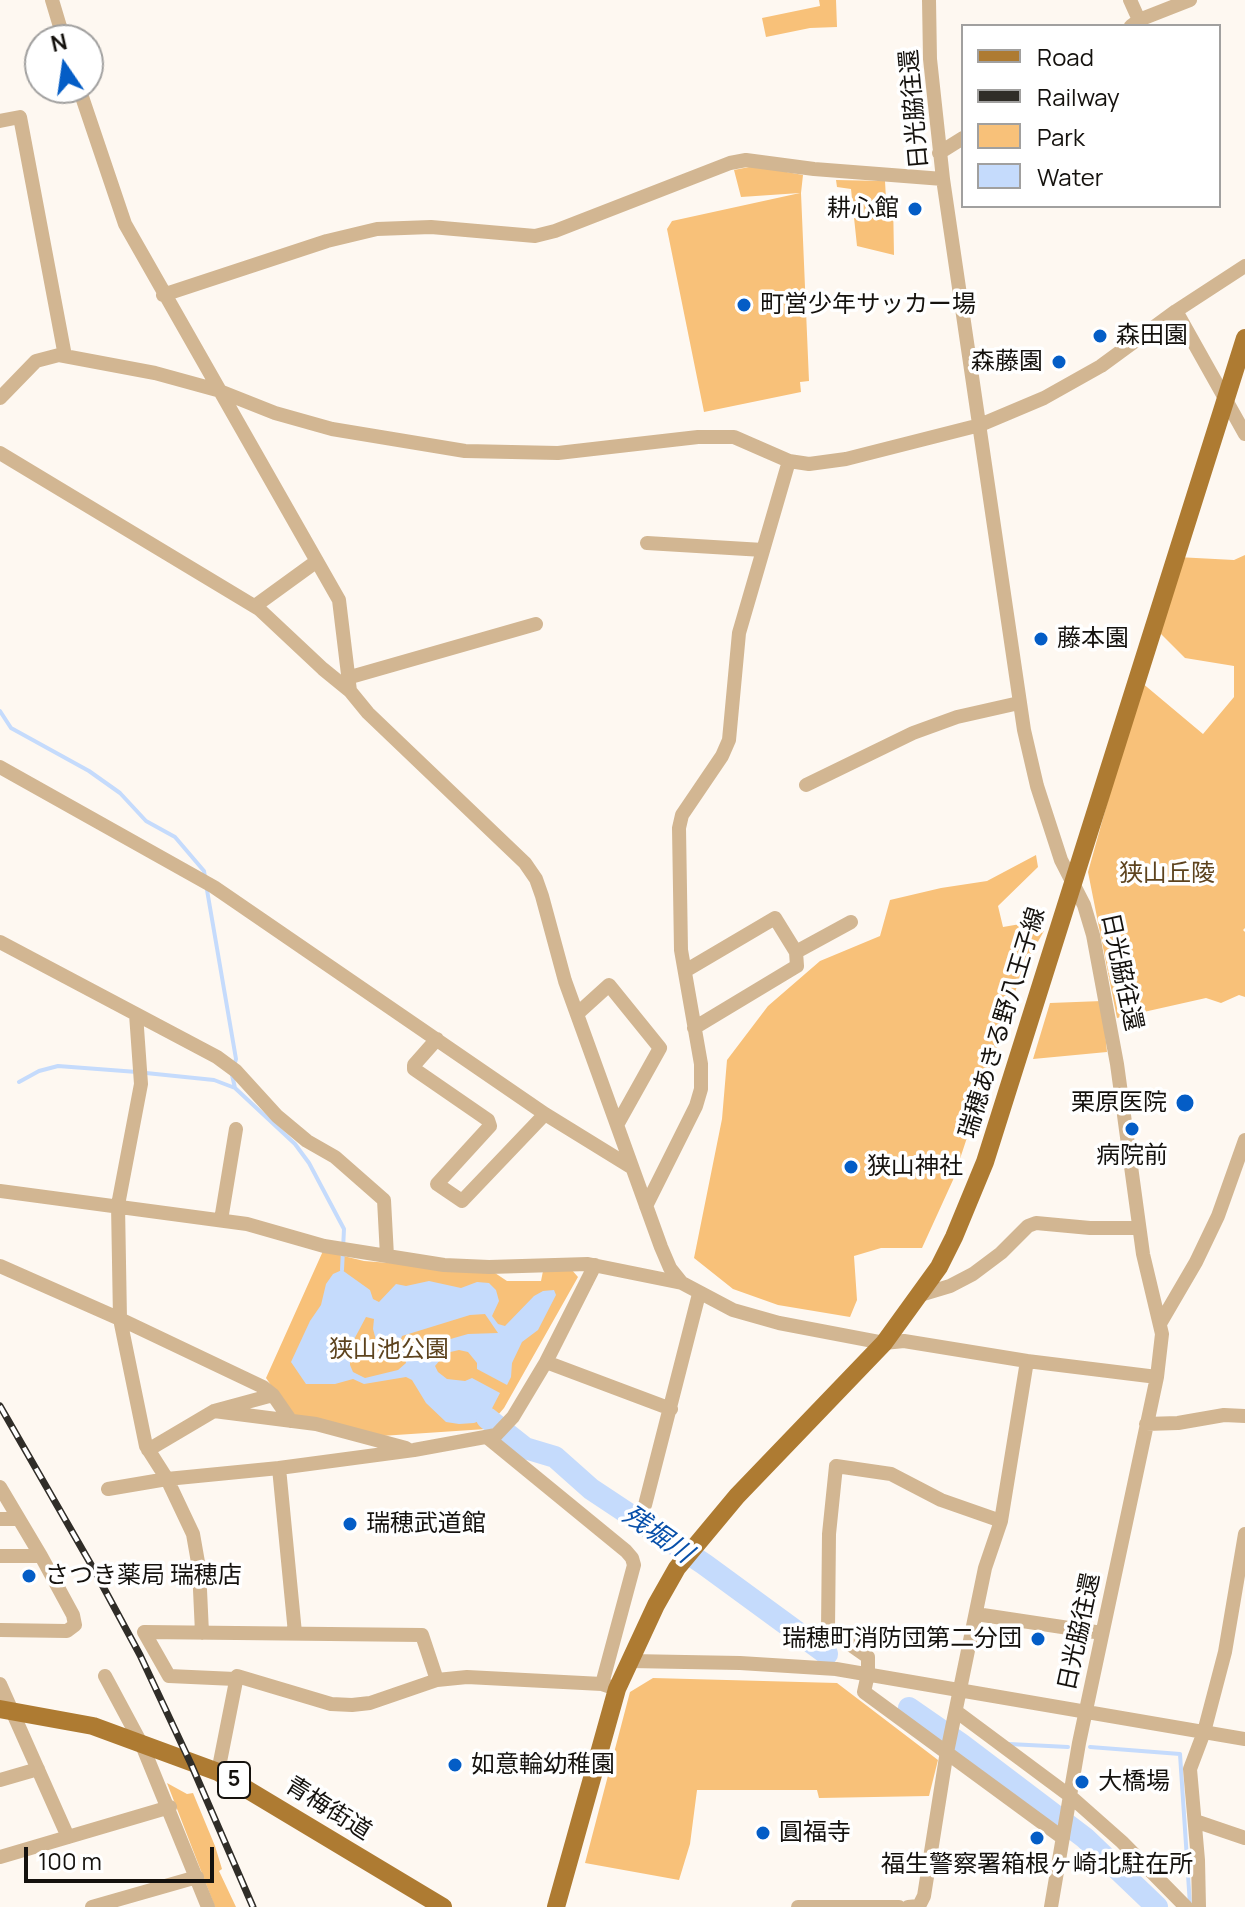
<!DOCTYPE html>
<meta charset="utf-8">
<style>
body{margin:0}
#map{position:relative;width:1245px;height:1907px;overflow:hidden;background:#fef8f1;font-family:Manrope,sans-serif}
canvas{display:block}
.legend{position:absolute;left:961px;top:24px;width:260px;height:184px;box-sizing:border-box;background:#fff;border:2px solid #a1a09f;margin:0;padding:10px 14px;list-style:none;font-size:24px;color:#15120e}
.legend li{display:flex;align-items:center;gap:16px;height:40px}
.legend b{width:40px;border:2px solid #a1a09f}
.north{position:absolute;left:24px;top:24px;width:80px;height:80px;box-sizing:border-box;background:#fff;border:2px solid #a1a09f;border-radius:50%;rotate:347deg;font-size:22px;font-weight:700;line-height:32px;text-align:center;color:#15120e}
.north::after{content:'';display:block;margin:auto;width:28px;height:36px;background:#045dc6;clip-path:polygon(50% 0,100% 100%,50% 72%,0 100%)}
.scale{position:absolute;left:24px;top:1847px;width:190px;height:36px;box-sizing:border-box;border:4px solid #15120e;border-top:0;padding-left:10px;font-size:24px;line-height:28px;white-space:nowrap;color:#15120e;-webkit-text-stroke:6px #fff;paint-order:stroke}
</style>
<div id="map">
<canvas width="1245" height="1907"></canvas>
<ul class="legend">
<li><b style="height:10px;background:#ae7b32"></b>Road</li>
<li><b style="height:10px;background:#302d28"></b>Railway</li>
<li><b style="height:22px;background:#f8c179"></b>Park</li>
<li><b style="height:22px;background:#c5dbfc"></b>Water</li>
</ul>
<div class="north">N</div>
<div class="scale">100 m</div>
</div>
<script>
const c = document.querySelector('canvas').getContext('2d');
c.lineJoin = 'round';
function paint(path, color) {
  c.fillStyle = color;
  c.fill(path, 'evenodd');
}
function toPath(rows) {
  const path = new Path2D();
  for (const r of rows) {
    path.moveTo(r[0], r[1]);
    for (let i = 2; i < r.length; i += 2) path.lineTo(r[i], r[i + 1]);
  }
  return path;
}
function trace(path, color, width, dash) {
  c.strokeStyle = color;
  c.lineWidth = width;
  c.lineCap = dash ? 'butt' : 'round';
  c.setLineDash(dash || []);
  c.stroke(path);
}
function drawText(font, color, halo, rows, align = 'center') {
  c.font = font + ' Manrope,"Noto Sans JP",sans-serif';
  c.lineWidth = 7;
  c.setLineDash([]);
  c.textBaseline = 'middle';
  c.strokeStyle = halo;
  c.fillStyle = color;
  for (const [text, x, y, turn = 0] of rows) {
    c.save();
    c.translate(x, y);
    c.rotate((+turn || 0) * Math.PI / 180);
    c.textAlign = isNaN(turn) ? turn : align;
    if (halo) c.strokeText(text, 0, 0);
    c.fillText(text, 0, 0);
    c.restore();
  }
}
paint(toPath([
 [819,0,836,0,837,27,810,28,766,37,762,18,820,6],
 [754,166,803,175,801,193,809,381,800,382,801,392,704,412,667,229,672,221,800,193,741,197,734,170],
 [836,180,885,181,886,199,893,199,894,255,857,246,851,189,837,187],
 [1245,555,1245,928,1243,930,1245,932,1245,997,1239,995,1221,1003,1206,998,1117,1018,1088,872,1141,682,1203,734,1234,697,1234,666,1185,658,1155,628,1177,557,1234,560],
 [1036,855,1038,867,998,906,1003,927,1032,922,1044,931,1023,968,953,1180,922,1248,881,1248,854,1256,857,1300,850,1317,778,1305,733,1289,694,1258,722,1119,727,1060,768,1006,820,961,880,936,890,900,941,888,987,881],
 [1102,1001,1107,1052,1033,1059,1050,1003],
 [323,1251,364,1261,492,1271,507,1281,541,1281,543,1271,571,1269,578,1277,504,1408,486,1429,381,1436,291,1414,266,1378],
 [653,1678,837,1683,938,1760,929,1796,819,1798,817,1790,697,1790,690,1844,679,1880,585,1863,630,1692],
 [167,1783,187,1794,193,1793,215,1846,222,1869,219,1871,236,1907,215,1907]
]), '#f8c179');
paint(toPath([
 [342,1270,370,1290,373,1299,379,1302,396,1284,406,1286,429,1281,461,1288,477,1282,489,1283,496,1290,499,1301,492,1316,498,1324,505,1326,534,1296,543,1291,554,1290,556,1295,538,1330,522,1342,512,1363,511,1377,507,1385,477,1369,477,1363,468,1352,459,1350,446,1353,435,1366,438,1372,447,1379,465,1381,472,1378,500,1393,487,1418,474,1423,459,1424,446,1422,426,1403,412,1380,406,1377,364,1384,353,1379,335,1384,306,1384,291,1362,310,1321,321,1305,326,1284,333,1274],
 [485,1314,498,1333,468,1334,447,1340,416,1360,404,1352,399,1344,402,1336,470,1315],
 [366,1317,374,1319,373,1329,376,1340,405,1357,406,1363,398,1370,365,1378,353,1372,350,1365,350,1347]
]), '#c5dbfc');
trace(toPath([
 [0,711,11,728,89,771,120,793,146,821,175,837,204,871,205,877],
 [207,890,236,1059,234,1066],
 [146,1073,214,1080,235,1088],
 [232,1075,235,1088,295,1144,309,1163,344,1229,342,1270],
 [19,1082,39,1071,58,1066,137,1072],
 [1009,1744,1068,1747],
 [1090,1747,1180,1754,1190,1905]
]), '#c5dbfc', 4);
trace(toPath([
 [487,1418,525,1448,555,1457,591,1489,704,1564,827,1654],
 [909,1708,961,1744,1085,1838,1157,1907]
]), '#c5dbfc', 22);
trace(toPath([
 [52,0,64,40],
 [929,0,930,59,943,179,1024,730,1037,786,1061,860,1084,905,1093,935,1117,1064,1143,1254,1162,1334,1157,1377,1079,1743,1051,1907],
 [1130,0,1139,20],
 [1131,26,1139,20,1190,0],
 [79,88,125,224,339,600,350,691],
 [0,121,20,117,65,356],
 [939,153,963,138],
 [163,295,327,241,377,229,431,227,535,236,555,231,730,163,746,160,814,169,943,179],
 [1176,311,1245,434],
 [0,398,36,361,59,355,155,373,217,390,275,413,332,429,465,451,558,453,698,437,734,437,789,461,809,464,846,459,980,425,1044,398,1101,366,1176,311,1245,266],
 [0,453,259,609,323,669,350,691,368,713,525,863,536,879,542,896,565,981,661,1247,670,1268,682,1283,733,1310,779,1323,884,1343,904,1341,1027,1361,1157,1377],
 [647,543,763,550],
 [255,606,317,561],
 [347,678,536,624],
 [0,767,214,887,545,1114,631,1167],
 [806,785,913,733,957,717,1019,703],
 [0,942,217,1057,236,1071,277,1116,307,1141,335,1157,384,1200,387,1256],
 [685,971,775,918,796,952],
 [136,1014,141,1084,118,1205,120,1319,146,1446,167,1479,193,1534,199,1568,202,1633],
 [577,1014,609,985,660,1048,617,1125],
 [694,1028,797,966,796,952,851,922],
 [437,1039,414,1065,414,1069,488,1120,490,1126,437,1184,462,1201,545,1114],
 [0,1191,247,1224,324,1246,444,1265,489,1267,588,1264,682,1283],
 [646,1206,696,1106,701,1089,701,1064,681,950,679,828,682,815,722,756,729,740,739,633,789,461],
 [221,1220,236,1129],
 [0,1266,120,1319,263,1387,273,1395,291,1421],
 [920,1295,950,1286,973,1274,1001,1253,1028,1226,1036,1223,1090,1228,1139,1228],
 [1161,1322,1196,1262,1218,1216,1245,1140],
 [546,1362,671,1409],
 [214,1411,316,1424,406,1448],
 [1146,1424,1178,1423,1224,1415,1245,1416],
 [488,1438,626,1551,632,1558,634,1565,602,1684],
 [148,1450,214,1411,273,1395],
 [0,1487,41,1556,73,1615,75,1625,67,1631,0,1630],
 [108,1489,167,1479,279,1468],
 [645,1505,699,1294],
 [0,1519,19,1519],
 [1001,1521,941,1500,891,1474,836,1466,829,1534,828,1629,868,1657,868,1674,864,1692,1063,1838],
 [0,1556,41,1556],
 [976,1614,1102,1633],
 [295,1633,279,1468,414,1450,496,1435,513,1417,546,1362,595,1265],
 [630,1661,740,1663,836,1669,1245,1739],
 [105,1676,142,1745,208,1907],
 [235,1679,169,1676,144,1632,422,1635,437,1680],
 [0,1684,68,1837],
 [957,1712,1070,1796,1122,1842,1186,1907],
 [218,1772,237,1676,331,1704,352,1705,370,1703,437,1680,467,1677,602,1684,617,1689],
 [0,1780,38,1769],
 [1195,1821,1245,1838],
 [0,1857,170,1807],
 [92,1907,197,1877],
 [798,1907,899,1907],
 [908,1907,919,1906,924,1896,946,1757,985,1568,1001,1521,1027,1361],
 [1199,1907,1198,1860,1190,1769,1204,1732,1225,1652,1245,1534]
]), '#d2b692', 14);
trace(toPath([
 [0,1709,93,1726,218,1772,443,1907],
 [556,1907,617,1689,656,1605,677,1568,737,1496,884,1343,939,1267,954,1237,985,1162,1245,338]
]), '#ae7b32', 18);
const rail = toPath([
 [0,1406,93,1568,140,1655,191,1764,253,1907]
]);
trace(rail, '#302d28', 7);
trace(rail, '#fff', 4, [12]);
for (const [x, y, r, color] of [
 [915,209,8,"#045dc6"],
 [744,305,8,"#045dc6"],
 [1100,336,8,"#045dc6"],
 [1059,362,8,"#045dc6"],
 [1041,639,8,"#045dc6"],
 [1185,1103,10,"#045dc6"],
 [1132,1129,8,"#045dc6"],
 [851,1167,8,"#045dc6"],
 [350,1524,8,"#045dc6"],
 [29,1576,8,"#045dc6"],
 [1038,1639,8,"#045dc6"],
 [455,1765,8,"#045dc6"],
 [1082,1782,8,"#045dc6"],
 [763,1833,8,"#045dc6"],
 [1037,1838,8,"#045dc6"]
]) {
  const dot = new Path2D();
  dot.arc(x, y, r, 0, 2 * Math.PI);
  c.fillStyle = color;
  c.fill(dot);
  trace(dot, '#fff', 3);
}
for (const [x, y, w] of [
 [234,1780,32]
]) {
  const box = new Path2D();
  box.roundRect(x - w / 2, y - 18, w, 36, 6);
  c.fillStyle = '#fff';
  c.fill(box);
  trace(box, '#15120e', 2);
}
drawText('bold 22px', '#15120e', null, [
 ["5",234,1780]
]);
drawText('24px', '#15120e', '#fff', [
 ["日光脇往還",915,109,-95],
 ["日光脇往還",1121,972,78],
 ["瑞穂あきる野八王子線",1003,1023,-73],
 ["日光脇往還",1080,1632,-78],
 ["青梅街道",328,1809,32]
]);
drawText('24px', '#15120e', '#fff', [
 ["耕心館",899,209,"right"],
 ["町営少年サッカー場",760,305],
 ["森田園",1116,336],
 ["森藤園",1043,362,"right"],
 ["藤本園",1057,639],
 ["栗原医院",1167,1103,"right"],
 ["病院前",1132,1156,"center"],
 ["狭山神社",867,1167],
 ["瑞穂武道館",366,1524],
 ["さつき薬局 瑞穂店",45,1576],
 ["瑞穂町消防団第二分団",1022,1639,"right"],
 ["如意輪幼稚園",471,1765],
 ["大橋場",1098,1782],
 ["圓福寺",779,1833],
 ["福生警察署箱根ヶ崎北駐在所",1037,1865,"center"]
], 'left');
drawText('24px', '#5d431e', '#fff', [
 ["狭山丘陵",1167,874],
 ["狭山池公園",389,1350]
]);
drawText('italic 26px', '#0850aa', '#fff', [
 ["残堀川",657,1535,35]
]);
</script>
